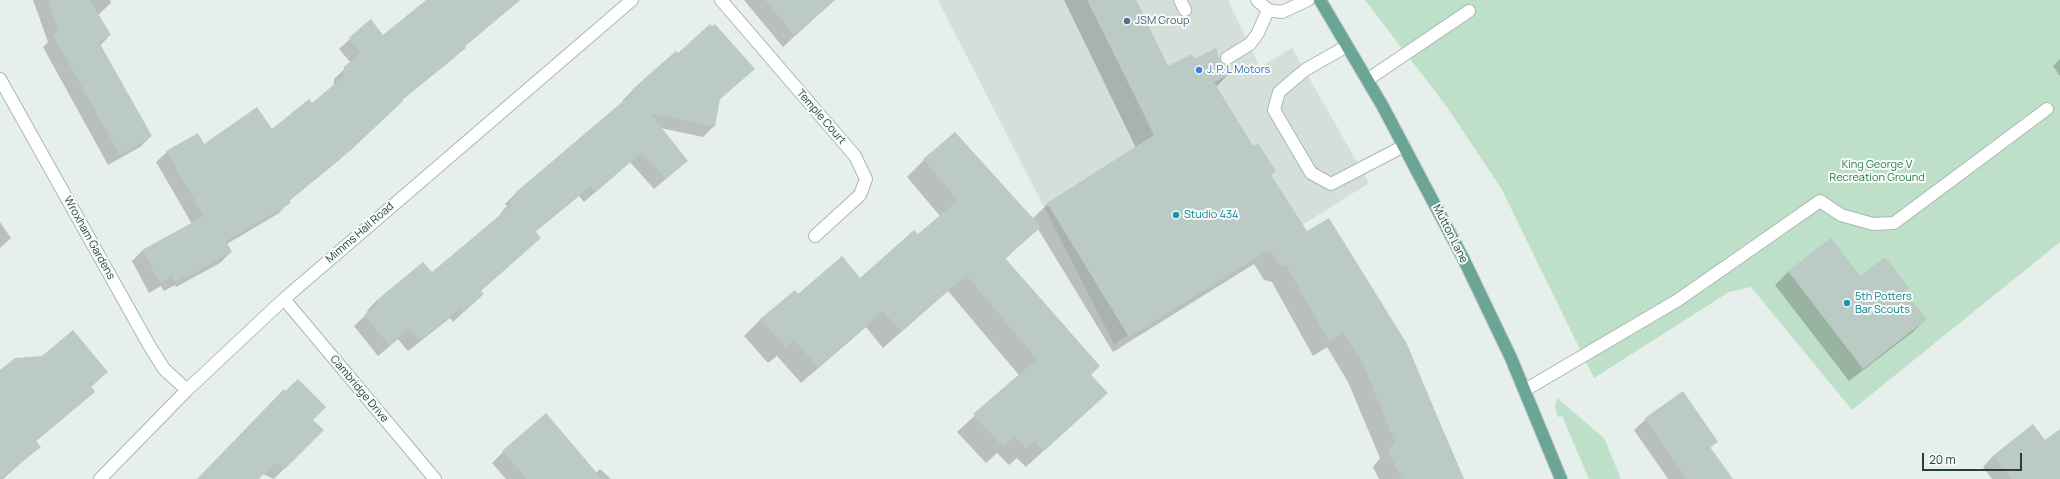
<!DOCTYPE html>
<style>
body{margin:0}
#map{position:relative;width:2060px;height:479px;overflow:hidden;background:#e6efeb;font-family:Manrope,sans-serif}
canvas{display:block}
.scale{position:absolute;left:1922px;top:453px;width:100px;height:18px;box-sizing:border-box;border:2px solid #24423a;border-top:0;padding-left:5px;font-size:12px;line-height:14px;white-space:nowrap;color:#24423a;-webkit-text-stroke:3px #f7fbf9;paint-order:stroke}
</style>
<div id="map">
<canvas width="2060" height="479"></canvas>
<div class="scale">20 m</div>
</div>
<script>
const c = document.querySelector('canvas').getContext('2d');
c.lineJoin = 'round';
function paint(path, color) {
  c.fillStyle = color;
  c.fill(path, 'evenodd');
}
function toPath(rows) {
  const path = new Path2D();
  for (const r of rows) {
    path.moveTo(r[0], r[1]);
    for (let i = 2; i < r.length; i += 2) path.lineTo(r[i], r[i + 1]);
  }
  return path;
}
function trace(path, color, width, dash) {
  c.strokeStyle = color;
  c.lineWidth = width;
  c.lineCap = dash ? 'butt' : 'round';
  c.setLineDash(dash || []);
  c.stroke(path);
}
function drawText(font, color, halo, rows, align = 'center') {
  c.font = font + ' Manrope,sans-serif';
  c.lineWidth = 4;
  c.setLineDash([]);
  c.textBaseline = 'middle';
  c.strokeStyle = halo;
  c.fillStyle = color;
  for (const [text, x, y, turn = 0] of rows) {
    c.save();
    c.translate(x, y);
    c.rotate((+turn || 0) * Math.PI / 180);
    c.textAlign = isNaN(turn) ? turn : align;
    if (halo) c.strokeText(text, 0, 0);
    c.fillText(text, 0, 0);
    c.restore();
  }
}
paint(toPath([
 [938,0,1228,0,1260,67,1292,48,1369,183,1114,344]
]), '#d4dfda');
paint(toPath([
 [1365,0,2060,0,2060,242,1852,410,1751,287,1729,292,1594,378,1501,188,1447,107],
 [1557,398,1604,438,1621,479,1589,479,1562,416,1558,417,1555,408]
]), '#bfe0c8');
paint(toPath([
 [33,0,110,0,111,3,98,15,110,35,100,46,151,136,140,147,108,165,43,47,48,42],
 [427,0,520,0,464,47,454,58,402,100,338,161,289,201,289,202,279,213,227,244,231,252,220,263,176,287,175,285,164,291,161,286,149,293,132,261,142,251,192,224,156,162,167,152,204,146,272,131,312,105,334,86,334,79,351,63,339,49,350,39,383,36],
 [744,0,827,0,826,7,783,47],
 [1064,0,1135,0,1167,68,1194,60,1220,62,1228,75,1216,87,1253,147,1275,171,1270,176,1307,233,1406,344,1464,479,1379,479,1373,467,1380,458,1348,382,1327,347,1313,356,1272,282,1264,280,1254,264,1113,352,1038,229,1005,259,1090,375,1106,393,1026,467,1017,458,1009,465,997,453,986,463,957,432,1019,375,948,291,883,348,866,327,801,383,777,356,768,363,744,336,761,319,798,295,860,279,918,236,940,216,907,177,924,160,1032,219,1048,204,1136,148],
 [678,54,753,69,719,100,714,126,703,137,661,128,687,161,654,189,630,162,584,202,579,196,535,232,540,238,480,291,483,294,453,322,450,318,408,351,398,339,378,356,354,326,368,313,367,311,377,300,432,274,501,216,500,214,507,206,505,204,516,193,623,103,622,101,633,90],
 [2060,59,2060,76,2053,66],
 [0,222,11,238,0,248],
 [1789,271,1860,278,1903,293,1926,319,1913,332,1849,381,1775,285],
 [0,371,107,372,90,388,94,392,35,442,39,447,3,479,0,479],
 [284,390,322,430,274,479,263,474,258,479,198,479],
 [1683,392,1716,442,1710,448,1732,479,1668,479,1634,430,1646,419],
 [2033,425,2046,442,2060,430,2060,479,1992,479,1983,467,1994,455],
 [503,452,596,473,600,469,611,479,506,479,492,463]
]), '#0003');
paint(toPath([
 [48,0,90,0,111,35,99,42,152,136,120,155,53,35,59,32],
 [426,0,519,0,465,46,466,48,402,99,403,101,350,151,289,200,291,203,226,241,232,252,187,277,186,275,174,281,172,276,160,283,142,250,204,216,166,151,198,133,204,144,257,107,272,129,309,99,312,103,344,76,344,67,361,52,349,38,360,28,371,19,383,35],
 [765,0,835,0,795,36],
 [1087,0,1136,0,1168,66,1192,54,1194,59,1216,48,1220,62,1229,75,1214,82,1253,146,1258,143,1276,171,1271,175,1307,231,1329,218,1407,344,1463,479,1402,479,1388,451,1395,442,1364,366,1343,332,1329,341,1287,267,1280,265,1270,249,1129,337,1047,203,1154,135],
 [710,24,712,26,715,24,755,69,720,99,715,127,650,113,688,161,666,179,642,152,596,192,590,186,535,231,541,238,481,291,484,294,464,312,461,308,419,341,409,329,389,345,364,315,379,303,377,300,423,262,432,272,512,205,510,202,518,195,516,192,634,92,632,90,645,78,676,51,678,53],
 [955,132,1041,227,1005,258,1100,366,1091,375,1108,393,1044,451,1035,441,1026,448,1015,437,1003,447,973,414,1037,359,966,275,901,331,883,311,818,367,794,340,786,347,760,319,795,290,798,294,842,256,860,278,914,230,918,234,958,200,923,159],
 [1831,238,1860,276,1885,257,1909,288,1904,292,1927,319,1863,369,1788,271],
 [73,330,108,372,91,386,95,392,36,441,41,447,0,479,0,370,15,358,42,356],
 [298,379,326,407,313,420,324,430,285,469,275,463,259,479,197,479,284,389,285,391],
 [1683,391,1718,442,1710,447,1733,479,1687,479,1645,418],
 [546,413,602,479,527,479,502,451],
 [2033,424,2045,440,2060,429,2060,479,2012,479,1994,455]
]), '#bbcac4');
const minor = toPath([
 [721,0,855,156,866,179,860,195,815,236],
 [1180,0,1185,10],
 [1257,0,1268,10,1282,12,1308,0],
 [1347,46,1305,70,1279,92,1274,110,1311,173,1331,184,1404,146],
 [1227,58,1250,44,1258,33,1268,10],
 [0,79,149,345,164,369,187,390],
 [1367,80,1469,11],
 [284,299,435,479],
 [1525,390,1678,300,1820,201,1841,215,1873,224,1894,223,2047,109],
 [100,479,187,390,284,299,632,0]
]);
const major = toPath([
 [1320,0,1382,105,1464,260,1511,358,1561,479]
]);
trace(minor, '#a8b8b2', 14);
trace(major, '#c2cac8', 14);
trace(minor, '#fff', 12);
trace(major, '#6aa596', 12);
for (const [x, y, r, color] of [
 [1127,21,4,"#5c6f8a"],
 [1199,70,4,"#3f7fe0"],
 [1176,215,4,"#0f9aa8"],
 [1847,303,4,"#0f9aa8"]
]) {
  const dot = new Path2D();
  dot.arc(x, y, r, 0, 2 * Math.PI);
  c.fillStyle = color;
  c.fill(dot);
  trace(dot, '#f7fbf9', 1.5);
}
drawText('11px', '#4e5e75', '#f7fbf9', [
 ["JSM Group",1135,21]
], 'left');
drawText('11px', '#366cbe', '#f7fbf9', [
 ["J. P. L Motors",1207,70]
], 'left');
drawText('11px', '#24423a', '#f7fbf9', [
 ["Temple Court",821,117,49],
 ["Mimms Hall Road",360,233,-41],
 ["Mutton Lane",1450,234,63],
 ["Wroxham Gardens",89,238,61],
 ["Cambridge Drive",359,389,50]
]);
drawText('11px', '#2d7a4b', '#f7fbf9', [
 ["King George V",1877,165],
 ["Recreation Ground",1877,178]
]);
drawText('11px', '#0d838f', '#f7fbf9', [
 ["Studio 434",1184,215],
 ["5th Potters",1855,297],
 ["Bar Scouts",1855,310]
], 'left');
</script>
